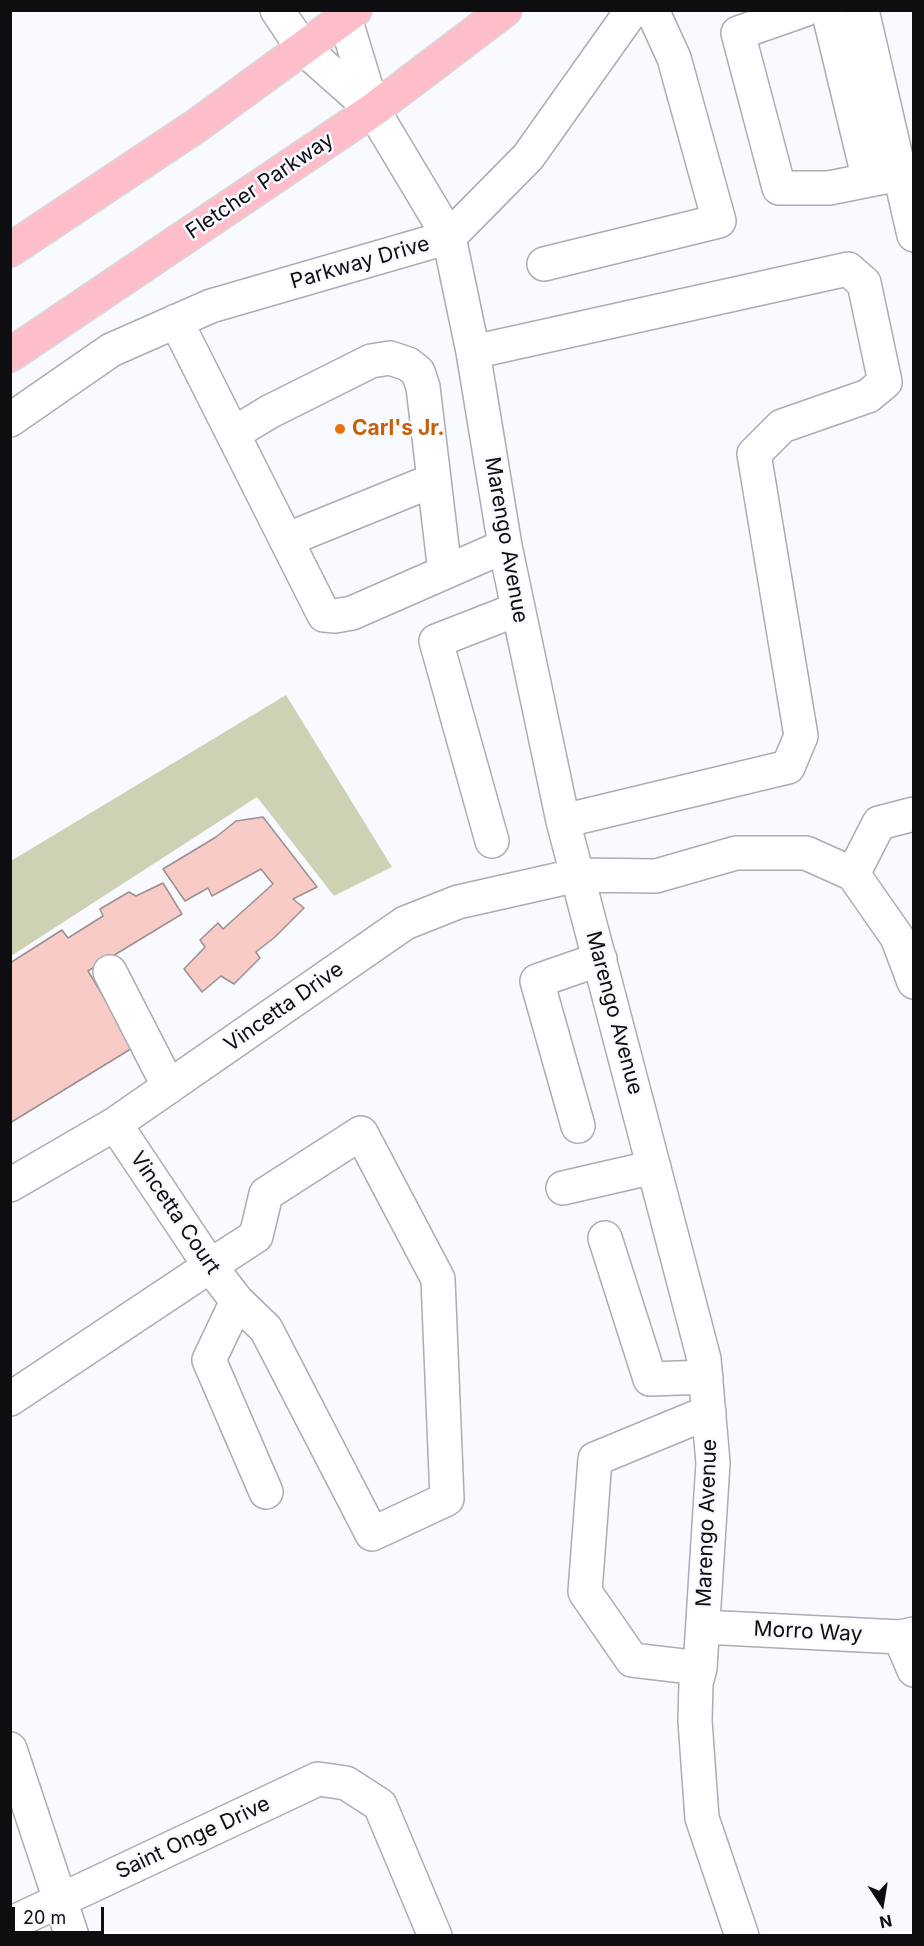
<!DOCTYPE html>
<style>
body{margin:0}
#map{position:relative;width:924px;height:1946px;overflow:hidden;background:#f9faff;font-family:Inter,sans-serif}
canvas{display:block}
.frame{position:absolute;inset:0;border:12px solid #0e0e11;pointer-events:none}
.north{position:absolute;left:852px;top:1874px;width:60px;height:60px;-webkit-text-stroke:4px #f9faff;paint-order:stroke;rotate:168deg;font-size:16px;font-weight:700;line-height:24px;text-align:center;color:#0e0e11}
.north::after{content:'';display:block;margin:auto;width:21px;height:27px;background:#0e0e11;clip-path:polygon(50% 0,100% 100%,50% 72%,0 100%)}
.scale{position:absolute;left:12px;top:1907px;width:92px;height:27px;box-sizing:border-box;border:3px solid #0e0e11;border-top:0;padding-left:8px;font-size:18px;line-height:21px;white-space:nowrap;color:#0e0e11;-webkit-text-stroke:4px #f9faff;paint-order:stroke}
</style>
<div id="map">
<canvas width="924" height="1946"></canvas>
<div class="frame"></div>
<div class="north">N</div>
<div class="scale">20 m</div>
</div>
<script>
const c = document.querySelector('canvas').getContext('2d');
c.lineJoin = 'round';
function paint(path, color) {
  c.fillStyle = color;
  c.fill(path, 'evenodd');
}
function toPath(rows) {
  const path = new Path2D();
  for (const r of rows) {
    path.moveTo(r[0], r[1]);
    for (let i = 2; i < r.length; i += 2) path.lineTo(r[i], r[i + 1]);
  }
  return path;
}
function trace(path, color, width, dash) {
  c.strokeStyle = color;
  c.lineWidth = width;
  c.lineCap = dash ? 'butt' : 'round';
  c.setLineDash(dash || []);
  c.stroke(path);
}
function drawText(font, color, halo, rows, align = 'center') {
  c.font = font + ' Inter,sans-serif';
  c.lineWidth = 5;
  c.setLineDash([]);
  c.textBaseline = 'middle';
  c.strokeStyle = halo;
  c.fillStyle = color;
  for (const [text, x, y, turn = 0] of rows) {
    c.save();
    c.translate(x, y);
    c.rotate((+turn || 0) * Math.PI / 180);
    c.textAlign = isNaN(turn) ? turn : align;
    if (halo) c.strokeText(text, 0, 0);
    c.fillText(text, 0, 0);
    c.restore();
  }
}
paint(toPath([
 [286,695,392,867,334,896,257,797,11,956,11,861]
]), '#ced1b3');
const building = toPath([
 [263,817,317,887,293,899,304,908,275,937,256,952,260,958,234,984,221,976,202,992,184,969,205,947,200,940,218,923,223,929,273,884,261,869,212,896,208,888,185,901,163,869,216,837,236,821,263,817],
 [163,883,182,914,88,971,134,1047,10,1123,10,963,62,930,68,938,103,916,100,909,129,892,136,896,163,883]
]);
paint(building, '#f8cbc6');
trace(building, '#9a908f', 1.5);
const minor = toPath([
 [277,10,302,47,373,110],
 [340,10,345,18,373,110,449,237,473,352,505,546,563,821,704,1359,713,1463,700,1668,696,1683,695,1721,702,1818,742,1936],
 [804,10,738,33,779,188,829,188,899,174],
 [828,10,869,180],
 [862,10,914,235],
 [544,264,719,221,674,58,652,10],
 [176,321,324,615,335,616,352,613,505,546],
 [473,352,848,269,864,283,885,382,868,396,782,426,754,454,801,736,788,767,563,821],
 [10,420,111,350,211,306,449,237,528,157,628,16,634,10],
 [233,434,269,412,371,361,390,358,408,364,418,372,423,387,445,572],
 [286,540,434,480],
 [492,841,436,641,518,609],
 [853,874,879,823,914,814],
 [110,972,169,1087],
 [578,1126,537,981,600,959],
 [10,1185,115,1124,405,923,458,902,578,875,656,876,736,853,806,853,853,874,897,937,914,982],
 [563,1188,654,1167],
 [605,1238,650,1379,706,1377],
 [237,1301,209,1360,266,1492],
 [10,1399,210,1266,256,1236,266,1194,361,1133,438,1279,447,1499,372,1534,266,1329,237,1301,210,1266,115,1124],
 [703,1627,900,1637,914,1634],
 [900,1637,914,1670],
 [700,1668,632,1660,585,1592,595,1459,709,1412],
 [10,1749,72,1936],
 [10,1924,318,1779,346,1783,380,1805,435,1936]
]);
const major = toPath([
 [10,250,196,126,355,10],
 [10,355,373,110,505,10]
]);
trace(minor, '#abacb4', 36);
trace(major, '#d8d8d9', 36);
trace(minor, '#fff', 33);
trace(major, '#fdbeca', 33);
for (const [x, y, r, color] of [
 [340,429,6,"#e8710a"]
]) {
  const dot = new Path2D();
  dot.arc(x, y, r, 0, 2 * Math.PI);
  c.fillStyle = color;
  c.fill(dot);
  trace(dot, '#f9faff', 2);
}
drawText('21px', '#0e0e11', '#f9faff', [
 ["Fletcher Parkway",260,186,-34],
 ["Parkway Drive",360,263,-16],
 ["Marengo Avenue",506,540,80],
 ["Vincetta Drive",284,1007,-35],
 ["Marengo Avenue",614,1013,75],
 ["Vincetta Court",175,1213,56],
 ["Marengo Avenue",707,1523,-88],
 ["Morro Way",808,1632,3],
 ["Saint Onge Drive",193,1838,-25]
]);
drawText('bold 21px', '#c56008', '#f9faff', [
 ["Carl's Jr.",352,429]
], 'left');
</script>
